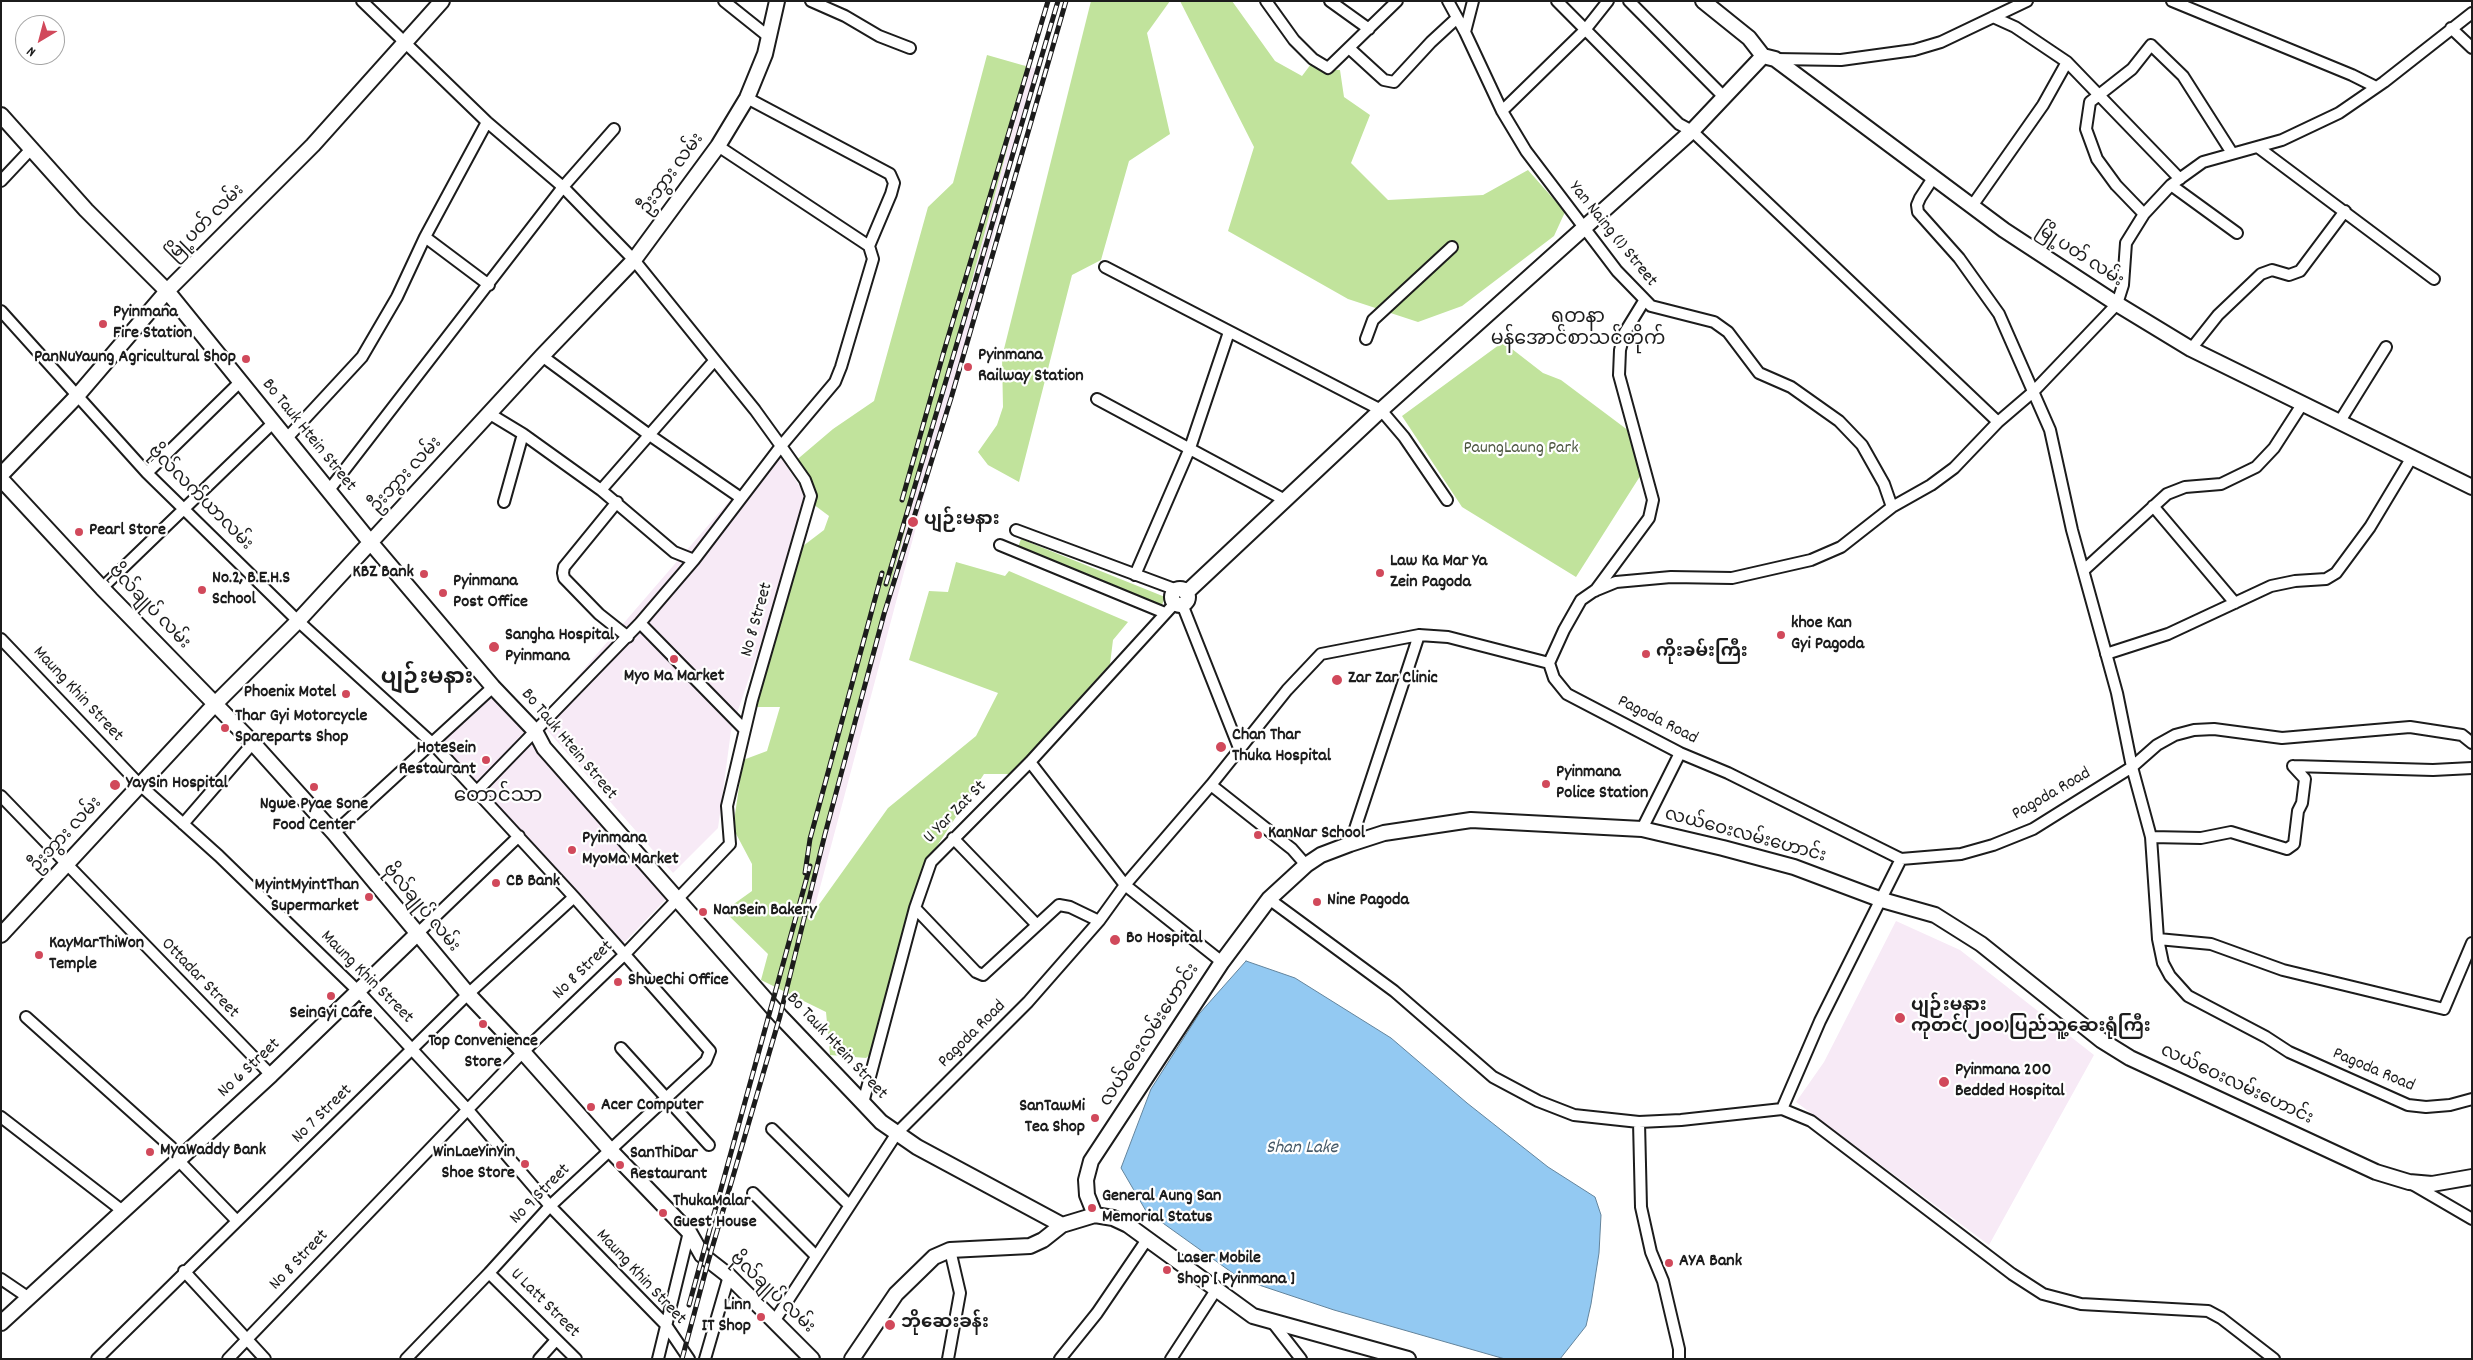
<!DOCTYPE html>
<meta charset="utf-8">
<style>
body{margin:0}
#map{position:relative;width:2473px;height:1360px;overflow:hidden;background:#fff;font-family:Dekko,sans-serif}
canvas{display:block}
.frame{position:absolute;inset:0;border:2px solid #1c1c1c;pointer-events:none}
.north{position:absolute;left:15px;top:15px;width:50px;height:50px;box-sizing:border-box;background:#fff;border:1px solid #a4a4a4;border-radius:50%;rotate:217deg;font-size:14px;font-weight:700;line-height:20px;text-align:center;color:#1c1c1c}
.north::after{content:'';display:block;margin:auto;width:18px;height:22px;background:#d1495b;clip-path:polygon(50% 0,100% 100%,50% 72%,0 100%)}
</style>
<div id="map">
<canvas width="2473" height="1360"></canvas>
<div class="frame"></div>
<div class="north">N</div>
</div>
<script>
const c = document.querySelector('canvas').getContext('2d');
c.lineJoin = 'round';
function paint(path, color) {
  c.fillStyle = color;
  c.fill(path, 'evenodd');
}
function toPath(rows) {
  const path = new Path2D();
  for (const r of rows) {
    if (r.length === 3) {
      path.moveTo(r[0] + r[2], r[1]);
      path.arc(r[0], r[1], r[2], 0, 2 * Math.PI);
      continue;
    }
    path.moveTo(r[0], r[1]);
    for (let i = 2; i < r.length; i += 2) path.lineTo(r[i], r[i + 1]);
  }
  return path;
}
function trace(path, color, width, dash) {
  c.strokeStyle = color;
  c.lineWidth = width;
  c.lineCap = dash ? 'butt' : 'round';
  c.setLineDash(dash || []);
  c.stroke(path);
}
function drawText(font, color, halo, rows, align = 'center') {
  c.font = font + ' Dekko,"Noto Sans Myanmar",sans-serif';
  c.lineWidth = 4.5;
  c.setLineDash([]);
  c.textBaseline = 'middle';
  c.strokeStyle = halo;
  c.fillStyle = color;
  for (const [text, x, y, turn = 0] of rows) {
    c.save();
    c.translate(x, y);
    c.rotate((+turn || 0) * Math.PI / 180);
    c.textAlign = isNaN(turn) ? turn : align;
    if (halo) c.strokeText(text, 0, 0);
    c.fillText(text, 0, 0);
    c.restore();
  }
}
paint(toPath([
 [1024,65,1038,69,814,910,802,906],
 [775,448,809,501,731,731,718,828,673,873,539,721],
 [493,687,668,897,620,947,432,743],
 [1896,921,1960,950,2094,1055,1989,1245,1796,1102,1824,1062]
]), '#f7eaf6');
paint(toPath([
 [1091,1,1170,1,1147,33,1170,134,1129,161,1101,260,1072,275,1019,482,988,465,978,452,997,425,1003,407,1002,357],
 [1180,1,1232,1,1275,61,1302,76,1311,64,1324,70,1340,70,1344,97,1370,115,1351,163,1388,200,1483,195,1528,170,1565,212,1554,236,1462,306,1418,322,1348,299,1228,231,1254,147],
 [987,55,1029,67,806,900,813,913,888,808,976,736,998,693,909,660,929,591,948,592,956,562,1005,576,1009,571,1128,622,1113,640,1110,664,1011,774,984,774,922,869,872,1053,866,1058,830,1055,826,1012,761,980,768,954,724,911,752,891,752,864,733,828,743,760,767,751,780,707,754,707,803,546,824,530,829,516,809,501,793,463,833,429,874,401,928,207,953,183],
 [1503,342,1543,373,1561,380,1633,434,1644,470,1576,577,1462,507,1402,416],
 [1021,539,1165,597,1162,605,1018,547]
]), '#c1e39c');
const water = toPath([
 [1246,961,1295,978,1391,1038,1467,1103,1548,1167,1595,1197,1601,1215,1599,1253,1591,1304,1586,1326,1560,1359,1505,1359,1334,1310,1241,1279,1146,1211,1121,1168,1151,1089,1199,1014,1246,961]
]);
paint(water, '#93c9f2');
trace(water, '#63849c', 1);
const street = toPath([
 [362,1,487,122,563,187,634,260,755,410,781,446,694,560,640,623,477,791],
 [724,1,769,37],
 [811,1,845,16,879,36,910,48],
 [1266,1,1294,40,1313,59,1328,68,1397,1],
 [1330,1,1369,29],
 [1448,1,1465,32,1502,111,1526,151,1617,271,1651,306,1714,322,1728,332,1759,373,1791,387,1839,421,1862,445,1884,484,1892,507],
 [1557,1,1679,124,1692,131,1998,422],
 [1629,1,1724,97],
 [2172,1,2352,75,2376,87],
 [1993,17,2015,27,2067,62,2180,179],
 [2451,28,2472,48],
 [1465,32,1473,1],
 [1349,48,1384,80,1394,82,1431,42,1457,18],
 [1775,59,1841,60,1914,50,1941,42,2027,1],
 [747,98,890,174,894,183,891,194,869,246],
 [1502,111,1585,30,1608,1],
 [2259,148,2434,279],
 [1933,178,1920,198,1917,205,1918,212,1959,258,1999,314,2050,430,2072,530,2117,693,2132,767,2151,837,2158,939,2211,944,2283,970,2444,1009,2472,943],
 [1,181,32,148],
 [2171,185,2237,233],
 [1972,206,2043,105,2067,62],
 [2144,214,2116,185,2097,159,2086,129,2090,102,2132,69,2151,45,2183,76,2232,153],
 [425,237,489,285],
 [1105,267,1381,410,1404,437,1447,500],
 [1,311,147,473,298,621,432,743,574,897,710,1051,706,1061,550,1206,489,1273,406,1359],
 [1366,339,1373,320,1452,247],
 [2191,349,2218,315,2261,274,2272,270,2289,275,2300,271,2345,211],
 [542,356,648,434,741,498],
 [1097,399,1283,499],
 [490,414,523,434,601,490,674,552,694,560],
 [2340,421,2386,347],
 [287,438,362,357,397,297,425,237,487,122],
 [147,473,240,382],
 [329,490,563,187,614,129],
 [601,490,714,361],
 [504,502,523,434],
 [617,502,564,567,563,573,564,578,599,614,628,637],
 [2153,506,2235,603],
 [1016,530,1177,590],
 [1000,545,1165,613],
 [2084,570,2167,494,2185,487,2221,484,2256,467,2274,448,2303,403],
 [1135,575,1190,448,1229,332],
 [102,588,274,422],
 [1595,591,1649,518,1653,500,1619,375,1620,350,1625,332,1644,301],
 [1182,604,1239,748],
 [640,623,745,730],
 [1,639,140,785,219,856,359,992,468,1110,550,1206,666,1325,689,1359],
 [2106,654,2168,634,2271,586,2295,581,2326,579,2336,573,2370,527,2412,457],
 [1549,663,1564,630,1581,600,1594,591,1616,582,1671,577,1732,578,1811,560,1841,547,1892,507,1931,485,1954,468,1998,422,2033,392,2117,304,2123,285,2126,243,2144,214,2171,185,2203,162,2282,140,2339,113,2384,82,2472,13],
 [1030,762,1125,885,1222,962],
 [2293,766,2433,770,2472,768],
 [1211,785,1292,849,1306,865],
 [1,796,271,1075],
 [183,824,253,743],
 [1642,829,1680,753],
 [334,833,493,687],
 [2151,837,2201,838,2231,832,2287,849,2294,844,2298,811,2302,803,2305,779,2293,766],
 [953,838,1037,925],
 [1350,844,1419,635],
 [1269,899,1394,991,1493,1077,1538,1101,1574,1115,1639,1122,1681,1120,1782,1109,1820,1021,1901,859],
 [915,908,976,972,983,975,1059,905,1070,907,1099,921],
 [416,935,519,836],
 [2158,939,2163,963,2170,976,2188,996,2266,1037,2289,1052,2408,1105,2426,1107,2450,1105,2472,1099],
 [26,1017,171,1147,179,1161,237,1221],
 [621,1048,709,1145],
 [863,1103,915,908,931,862,1030,762,1175,603],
 [1782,1109,1811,1121,2012,1274,2043,1294,2081,1304,2208,1311,2221,1318,2274,1359],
 [1,1117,124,1212],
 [1639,1122,1641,1207,1651,1252,1663,1281,1679,1349,1679,1359],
 [772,1129,849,1205],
 [2412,1184,2472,1219],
 [753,1193,816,1256],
 [184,1271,265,1359],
 [489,1273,576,1359],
 [1,1279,29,1298],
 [775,1320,897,1133,1028,1002,1099,921,1125,885,1211,785,1287,690,1321,654,1419,635,1448,637,1549,663,1554,678,1567,694,1680,753,1728,773,1901,859,1961,854,1993,845,2033,829,2132,767,2157,745,2175,735,2194,730,2214,729,2282,738,2410,727,2462,735,2472,743],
 [1273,1323,1301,1359],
 [97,1359,468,994,574,897],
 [228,1359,523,1052,624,955,730,844,727,806,752,700,811,496,805,480,781,446,835,382,841,367,873,259,869,246,860,240,718,146],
 [539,1359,556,1340],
 [658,1359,689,1232],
 [705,1359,729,1276],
 [948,1359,960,1293,950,1250],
 [1060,1359,1097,1313,1148,1238],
 [1171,1359,1216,1290]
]);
const secondary = toPath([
 [1703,1,1749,38,1763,56,1775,59,2004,230,2117,304,2191,349,2472,487],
 [1,115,86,210,167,291,371,543,493,687,535,731,544,748,780,1016,863,1103,881,1122,917,1147,1062,1225],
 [1,475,77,396,167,291,313,145,442,1],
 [1,479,102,588,253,743,334,833,468,994,523,1052,611,1151,689,1232,702,1255,729,1276,812,1359],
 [1180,597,8],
 [1186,593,1381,410,1692,131,1763,56],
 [1,935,215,704,298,621,542,356,634,260,718,146,747,98,765,54,777,1],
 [1095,1215,1087,1195,1086,1180,1091,1161,1222,962,1269,899,1306,865,1321,855,1350,844,1384,833,1471,820,1642,829,1723,848,1794,867,1882,900,1935,915,1981,944,2101,1040,2130,1058,2376,1172,2409,1182,2432,1184,2472,1177],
 [1,1323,271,1075,416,935],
 [852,1359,896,1294,934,1257,950,1250,1030,1246,1043,1240,1062,1225,1095,1215,1113,1218,1128,1225,1253,1316,1408,1359]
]);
trace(street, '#1c1c1c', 14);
trace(secondary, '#1c1c1c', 18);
trace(street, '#fff', 10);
trace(secondary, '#fff', 14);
const rail = toPath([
 [902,500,944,351,1048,1],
 [886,584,1058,1],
 [805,873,810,839,882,573],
 [689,1305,810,866],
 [682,1359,708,1262,780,1016,825,834,884,614,952,395,1066,1]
]);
trace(rail, '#1c1c1c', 5);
trace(rail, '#fff', 3, [9]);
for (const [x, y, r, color] of [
 [103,324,5,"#d1495b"],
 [246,359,5,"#d1495b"],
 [968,367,5,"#d1495b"],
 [913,522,6,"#d1495b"],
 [79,532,5,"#d1495b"],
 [1380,573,5,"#d1495b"],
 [424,574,5,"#d1495b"],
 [202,590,5,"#d1495b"],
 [443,593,5,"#d1495b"],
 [1781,635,5,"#d1495b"],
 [494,647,6,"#d1495b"],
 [1646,654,5,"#d1495b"],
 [674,659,5,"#d1495b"],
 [1337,680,6,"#d1495b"],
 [346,694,5,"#d1495b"],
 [225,728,5,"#d1495b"],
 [1221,747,6,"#d1495b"],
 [486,760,5,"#d1495b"],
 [1546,784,5,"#d1495b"],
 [115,785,6,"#d1495b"],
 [314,787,5,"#d1495b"],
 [1258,835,5,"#d1495b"],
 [572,850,5,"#d1495b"],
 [496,883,5,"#d1495b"],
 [369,897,5,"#d1495b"],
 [1317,902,5,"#d1495b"],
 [703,912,5,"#d1495b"],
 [1115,940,6,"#d1495b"],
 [39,955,5,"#d1495b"],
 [618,982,5,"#d1495b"],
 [331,996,5,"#d1495b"],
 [1900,1018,6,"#d1495b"],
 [483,1024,5,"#d1495b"],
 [1944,1082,6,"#d1495b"],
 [591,1107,5,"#d1495b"],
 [1095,1118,5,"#d1495b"],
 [150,1152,5,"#d1495b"],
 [525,1164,5,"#d1495b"],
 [620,1165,5,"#d1495b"],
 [1092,1208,5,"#d1495b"],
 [663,1213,5,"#d1495b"],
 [1669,1263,5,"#d1495b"],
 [1167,1270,5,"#d1495b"],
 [761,1317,5,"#d1495b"],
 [890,1325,6,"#d1495b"]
]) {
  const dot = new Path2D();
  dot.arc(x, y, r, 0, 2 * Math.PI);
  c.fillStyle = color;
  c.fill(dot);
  trace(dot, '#fff', 2);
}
drawText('18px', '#1c1c1c', '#fff', [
 ["ဦးဘွား လမ်း",673,175,-54],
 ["မြို့ပတ် လမ်း",207,224,-45],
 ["Yan Naing (1) Street",1612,235,51],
 ["မြို့ပတ် လမ်း",2079,257,33],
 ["Bo Tauk Htein Street",308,436,51],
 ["ဦးဘွား လမ်း",407,476,-47],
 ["ဗိုလ်လက်ယာလမ်း",199,499,45],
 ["ဗိုလ်ချုပ် လမ်း",148,608,46],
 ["No 8 Street",758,620,-74],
 ["Maung Khin Street",77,695,47],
 ["Pagoda Road",1657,721,27],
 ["Bo Tauk Htein Street",568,745,50],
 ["Pagoda Road",2052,795,-30],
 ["U Yar Zat St",956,813,-45],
 ["ဦးဘွား လမ်း",67,836,-47],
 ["လယ်ဝေးလမ်းဟောင်း",1745,837,15],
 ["ဗိုလ်ချုပ် လမ်း",420,909,50],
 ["No 8 Street",584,971,-44],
 ["Maung Khin Street",366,978,45],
 ["Ottadar Street",199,979,46],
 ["Pagoda Road",973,1035,-45],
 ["လယ်ဝေးလမ်းဟောင်း",1151,1036,-57],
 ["Bo Tauk Htein Street",836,1047,47],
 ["No 6 Street",250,1069,-43],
 ["Pagoda Road",2373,1071,23],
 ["လယ်ဝေးလမ်းဟောင်း",2236,1086,25],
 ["No 7 Street",323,1115,-44],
 ["No 9 Street",541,1195,-45],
 ["No 8 Street",300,1261,-46],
 ["Maung Khin Street",640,1278,47],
 ["ဗိုလ်ချုပ် လမ်း",771,1294,43],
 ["U Latt Street",544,1304,45]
]);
drawText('bold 18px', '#1c1c1c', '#fff', [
 ["Pyinmana",113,314],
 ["Fire Station",113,335],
 ["Pyinmana",978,357],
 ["Railway Station",978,378],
 ["PanNuYaung Agricultural Shop",236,359,"right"],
 ["ပျဉ်းမနား",924,522],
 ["Pearl Store",89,532],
 ["Law Ka Mar Ya",1390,563],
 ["Zein Pagoda",1390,584],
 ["KBZ Bank",414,574,"right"],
 ["No.2, B.E.H.S",212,580],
 ["School",212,601],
 ["Pyinmana",453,583],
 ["Post Office",453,604],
 ["khoe Kan",1791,625],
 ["Gyi Pagoda",1791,646],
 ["Sangha Hospital",505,637],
 ["Pyinmana",505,658],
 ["ကိုးခမ်းကြီး",1656,654],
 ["Myo Ma Market",674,678,"center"],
 ["Zar Zar Clinic",1348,680],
 ["Phoenix Motel",336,694,"right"],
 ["Thar Gyi Motorcycle",235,718],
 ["Spareparts Shop",235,739],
 ["Chan Thar",1232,737],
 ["Thuka Hospital",1232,758],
 ["HoteSein",476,750,"right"],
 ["Restaurant",476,771,"right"],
 ["Pyinmana",1556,774],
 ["Police Station",1556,795],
 ["YaySin Hospital",126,785],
 ["Ngwe Pyae Sone",314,806,"center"],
 ["Food Center",314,827,"center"],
 ["KanNar School",1268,835],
 ["Pyinmana",582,840],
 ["MyoMa Market",582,861],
 ["CB Bank",506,883],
 ["MyintMyintThan",359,887,"right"],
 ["Supermarket",359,908,"right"],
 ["Nine Pagoda",1327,902],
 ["NanSein Bakery",713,912],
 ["Bo Hospital",1126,940],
 ["KayMarThiWon",49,945],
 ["Temple",49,966],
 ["ShweChi Office",628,982],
 ["ပျဉ်းမနား",1911,1008],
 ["ကုတင်(၂၀၀)ပြည်သူ့ဆေးရုံကြီး",1911,1029],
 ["SeinGyi Cafe",331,1015,"center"],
 ["Top Convenience",483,1043,"center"],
 ["Store",483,1064,"center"],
 ["Pyinmana 200",1955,1072],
 ["Bedded Hospital",1955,1093],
 ["Acer Computer",601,1107],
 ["SanTawMi",1085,1108,"right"],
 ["Tea Shop",1085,1129,"right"],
 ["MyaWaddy Bank",160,1152],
 ["WinLaeYinYin",515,1154,"right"],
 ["Shoe Store",515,1175,"right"],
 ["SanThiDar",630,1155],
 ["Restaurant",630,1176],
 ["General Aung San",1102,1198],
 ["Memorial Status",1102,1219],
 ["ThukaMalar",673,1203],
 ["Guest House",673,1224],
 ["Laser Mobile",1177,1260],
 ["Shop [ Pyinmana ]",1177,1281],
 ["AYA Bank",1679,1263],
 ["Linn",751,1307,"right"],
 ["IT Shop",751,1328,"right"],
 ["ဘိုဆေးခန်း",901,1325]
], 'left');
drawText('18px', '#4e5842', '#fff', [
 ["PaungLaung Park",1521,450]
]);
drawText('19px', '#1c1c1c', '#fff', [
 ["ရတနာ",1578,319],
 ["မန်အောင်စာသင်တိုက်",1578,341]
]);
drawText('italic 19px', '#465967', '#fff', [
 ["Shan Lake",1302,1149]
]);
drawText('20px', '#1c1c1c', '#fff', [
 ["တောင်သာ",498,798]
]);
drawText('bold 22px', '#1c1c1c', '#fff', [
 ["ပျဉ်းမနား",427,680]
]);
</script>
